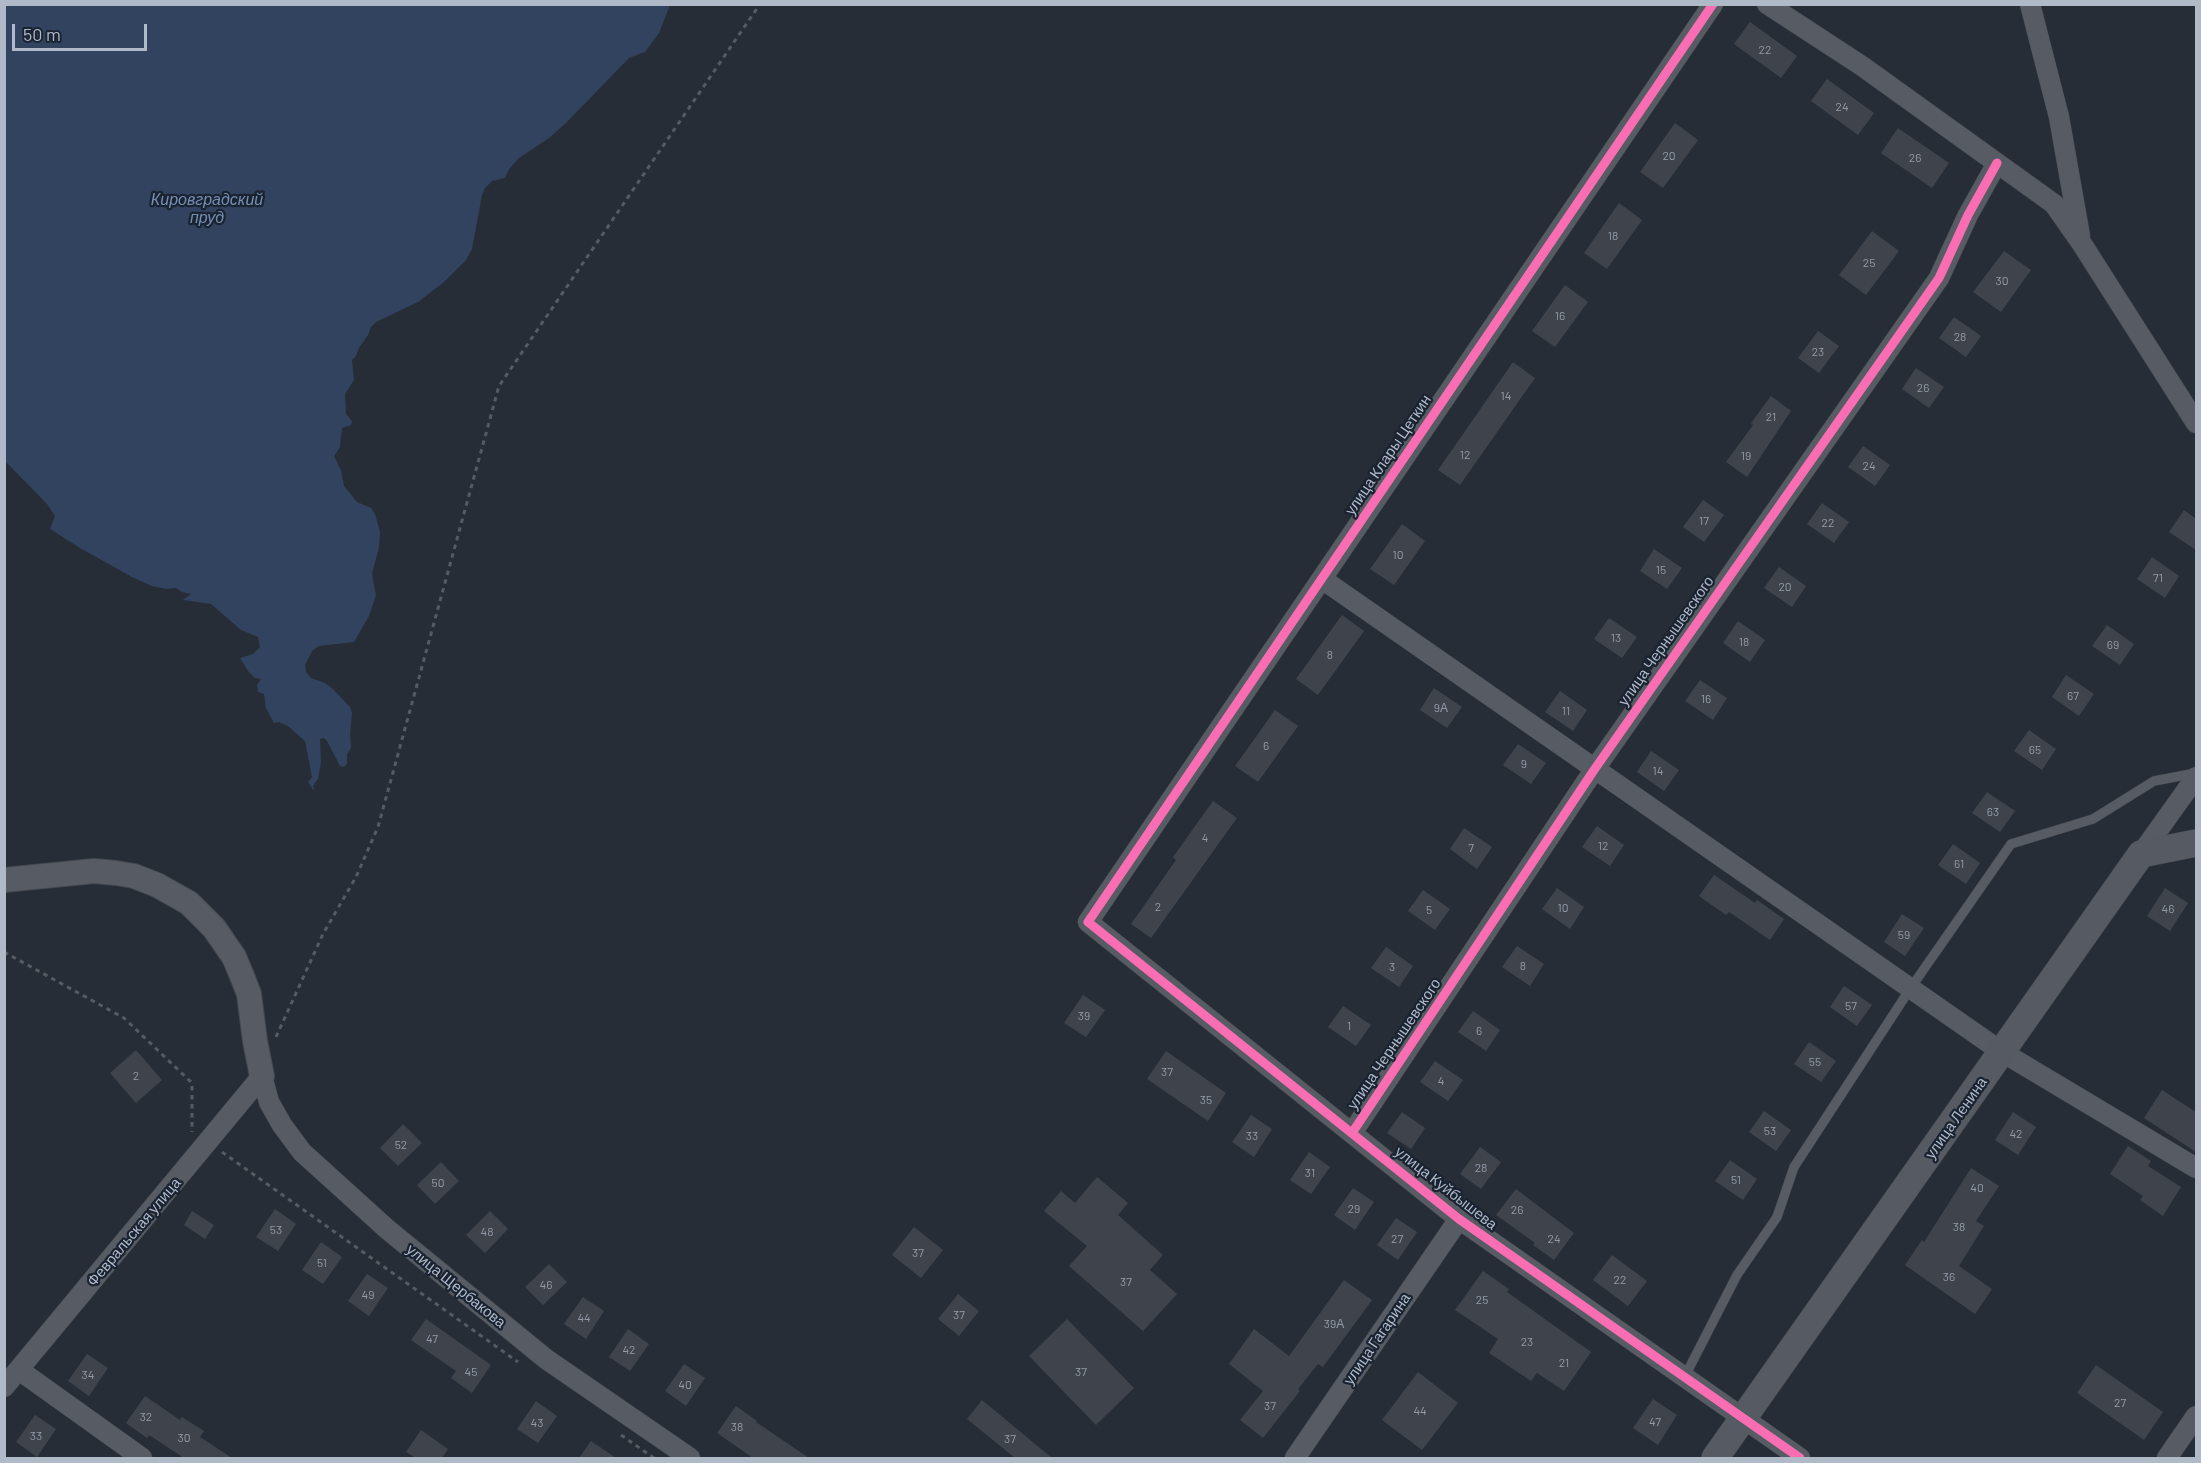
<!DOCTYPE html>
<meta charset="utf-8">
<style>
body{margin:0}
#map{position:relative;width:2201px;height:1463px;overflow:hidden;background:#272d36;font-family:Barlow,sans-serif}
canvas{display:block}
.frame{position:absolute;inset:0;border:6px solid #b0b9c8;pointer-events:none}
.scale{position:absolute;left:12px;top:24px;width:135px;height:27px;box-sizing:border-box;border:3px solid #b0b9c8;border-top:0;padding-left:8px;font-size:18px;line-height:21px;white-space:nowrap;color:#b0b9c8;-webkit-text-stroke:4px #1a2331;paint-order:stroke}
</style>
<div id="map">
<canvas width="2201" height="1463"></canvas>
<div class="frame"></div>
<div class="scale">50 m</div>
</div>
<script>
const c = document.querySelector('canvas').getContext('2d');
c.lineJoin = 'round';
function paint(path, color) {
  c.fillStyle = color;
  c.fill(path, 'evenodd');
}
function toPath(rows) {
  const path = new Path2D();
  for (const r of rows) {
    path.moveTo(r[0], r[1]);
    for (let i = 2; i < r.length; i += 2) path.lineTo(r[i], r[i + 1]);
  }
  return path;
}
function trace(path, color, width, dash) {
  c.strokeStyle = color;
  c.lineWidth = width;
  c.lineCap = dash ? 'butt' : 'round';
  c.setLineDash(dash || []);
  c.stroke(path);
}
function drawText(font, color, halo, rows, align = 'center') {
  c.font = font + ' Barlow,sans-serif';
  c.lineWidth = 4.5;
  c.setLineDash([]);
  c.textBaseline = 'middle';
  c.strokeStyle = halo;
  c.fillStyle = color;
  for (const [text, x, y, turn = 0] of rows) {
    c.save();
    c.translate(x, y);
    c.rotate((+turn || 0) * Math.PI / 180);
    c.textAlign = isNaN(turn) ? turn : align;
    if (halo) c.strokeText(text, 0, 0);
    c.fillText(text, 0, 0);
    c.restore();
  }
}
paint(toPath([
 [4,5,670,5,659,33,645,52,629,58,566,123,549,138,519,158,509,169,505,178,492,181,485,188,482,195,472,249,466,260,444,282,418,302,376,322,371,327,368,335,359,348,356,356,352,360,354,380,345,394,346,414,352,421,351,425,342,428,340,447,334,456,341,470,344,486,357,502,371,508,375,514,380,532,379,547,372,574,376,595,369,616,354,642,319,646,312,651,305,665,306,672,311,678,325,683,333,689,350,707,352,713,350,734,351,748,347,754,347,764,344,767,340,766,327,741,324,738,320,739,321,762,318,779,313,786,314,791,308,782,312,777,305,741,288,726,279,722,274,723,266,708,264,694,258,692,257,685,261,679,255,678,248,671,240,658,253,654,260,647,258,637,241,630,211,604,183,600,191,594,182,592,176,588,166,589,152,586,132,577,80,548,50,529,55,516,47,504,5,461]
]), '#31435f');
paint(toPath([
 [1750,22,1797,56,1781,78,1734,44],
 [1827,79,1874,113,1858,135,1811,101],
 [1675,123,1698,140,1663,188,1640,172],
 [1898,128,1949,163,1932,188,1881,153],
 [1619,203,1642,220,1607,269,1584,253],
 [1872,231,1899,251,1866,295,1839,275],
 [2004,251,2031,270,2001,312,1973,292],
 [1565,285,1588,302,1555,347,1532,331],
 [1954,317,1981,336,1966,357,1939,338],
 [1818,331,1839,346,1819,373,1798,358],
 [1513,362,1535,378,1460,485,1438,470],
 [1916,368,1944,387,1929,408,1902,389],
 [1771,396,1791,411,1747,477,1726,462,1753,425,1751,423],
 [1863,446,1890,465,1875,486,1848,467],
 [1703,500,1724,515,1704,542,1683,527],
 [1822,503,1849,522,1834,543,1807,524],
 [2184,510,2196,519,2196,550,2169,532],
 [1402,524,1425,541,1394,585,1370,569],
 [1654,549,1682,568,1667,589,1640,571],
 [2152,557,2179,576,2165,598,2137,579],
 [1779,567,1806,586,1792,607,1764,588],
 [1342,615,1364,631,1318,695,1296,679],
 [1609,618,1637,637,1622,658,1594,639],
 [1738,621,1765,640,1750,662,1723,643],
 [2107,625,2134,644,2120,665,2092,646],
 [2066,675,2094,694,2079,716,2052,697],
 [1700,680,1727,698,1713,720,1685,701],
 [1434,688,1462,707,1447,728,1420,710],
 [1560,691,1587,710,1573,731,1545,712],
 [1275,710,1298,726,1258,782,1235,766],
 [2029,730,2056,749,2042,770,2014,751],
 [1518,744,1546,763,1531,784,1503,765],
 [1651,751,1679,770,1664,791,1637,772],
 [1987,792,2015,811,2000,832,1972,813],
 [1213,801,1237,818,1151,938,1131,924,1176,860,1173,857],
 [1597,826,1624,845,1610,866,1582,847],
 [1464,828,1492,847,1477,869,1450,849],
 [1953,844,1980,863,1966,884,1938,865],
 [1714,875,1755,903,1757,900,1784,919,1770,940,1729,912,1726,915,1699,896],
 [1557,888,1584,907,1570,929,1542,909],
 [2165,888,2188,903,2170,931,2147,916],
 [1423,890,1450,909,1435,930,1408,911],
 [1902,914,1924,928,1905,956,1884,942],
 [1517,946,1544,964,1530,986,1502,967],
 [1386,947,1413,966,1399,987,1371,968],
 [1844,986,1872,1005,1857,1026,1830,1007],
 [1083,995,1105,1010,1086,1037,1064,1023],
 [1343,1006,1371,1025,1356,1046,1328,1027],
 [1473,1011,1500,1030,1486,1051,1458,1032],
 [1809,1042,1836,1061,1821,1082,1794,1064],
 [136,1050,162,1080,136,1103,110,1073],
 [1166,1051,1226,1093,1208,1121,1147,1079],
 [1435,1061,1463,1080,1448,1101,1420,1082],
 [2162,1090,2196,1112,2196,1152,2144,1118],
 [1764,1111,1791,1130,1776,1151,1749,1132],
 [1402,1112,1425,1128,1411,1149,1387,1133],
 [2013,1112,2036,1127,2018,1155,1995,1140],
 [1251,1115,1272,1129,1254,1157,1232,1142],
 [403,1124,422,1143,398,1166,380,1148],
 [2128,1146,2151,1161,2148,1166,2181,1187,2163,1216,2140,1200,2143,1196,2110,1174],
 [1480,1147,1501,1162,1481,1189,1460,1174],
 [1309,1152,1330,1167,1311,1194,1290,1180],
 [1730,1160,1757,1179,1743,1200,1715,1181],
 [441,1162,459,1181,435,1204,417,1185],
 [1971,1168,1999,1186,1976,1221,1984,1226,1959,1266,1992,1289,1975,1314,1905,1265,1922,1240,1924,1242],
 [1097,1177,1128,1203,1118,1215,1163,1255,1150,1270,1177,1294,1143,1331,1069,1266,1087,1246,1044,1211,1061,1191,1075,1203],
 [1353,1188,1374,1202,1355,1230,1334,1215],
 [1516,1189,1574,1233,1554,1260,1533,1245,1535,1243,1496,1215],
 [275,1209,296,1224,278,1251,256,1237],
 [192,1211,214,1225,205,1239,184,1225],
 [490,1211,508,1229,485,1253,466,1235],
 [1396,1218,1417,1232,1398,1260,1377,1245],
 [914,1227,943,1250,921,1278,892,1255],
 [321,1242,342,1257,323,1284,302,1270],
 [1612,1255,1647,1281,1628,1306,1593,1280],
 [549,1264,567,1282,543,1305,525,1287],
 [1483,1271,1509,1289,1507,1292,1591,1352,1564,1391,1537,1373,1531,1381,1489,1353,1498,1339,1455,1310],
 [367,1274,388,1288,369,1316,348,1301],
 [1344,1280,1372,1300,1323,1367,1318,1364,1298,1389,1300,1391,1263,1438,1240,1420,1263,1391,1229,1364,1254,1329,1289,1356],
 [958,1294,979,1311,959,1336,938,1319],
 [583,1297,604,1311,586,1339,564,1324],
 [426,1319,491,1365,472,1393,451,1378,456,1371,411,1340],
 [1067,1319,1134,1388,1096,1425,1029,1356],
 [628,1329,649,1344,630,1371,609,1357],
 [87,1354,108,1368,89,1396,68,1381],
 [684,1364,705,1378,686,1406,665,1391],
 [2096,1365,2163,1412,2144,1440,2077,1393],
 [1418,1372,1458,1403,1422,1450,1382,1420],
 [145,1396,180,1420,182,1417,204,1431,200,1437,232,1458,184,1458,149,1435,147,1438,126,1423],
 [1653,1399,1677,1415,1658,1445,1633,1428],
 [982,1400,1052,1458,1015,1458,967,1419],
 [536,1401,557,1416,538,1443,517,1429],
 [736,1406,757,1421,756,1422,809,1458,753,1458,717,1433],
 [35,1415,56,1429,37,1457,16,1442],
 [421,1430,448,1449,442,1458,416,1458,406,1452],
 [591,1441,616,1458,579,1458]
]), '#3f444c');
const service = toPath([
 [1684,1378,1737,1275,1777,1217,1794,1167,1910,989,2011,844,2093,819,2154,781,2196,773]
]);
const minor = toPath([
 [1713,4,1088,922,1459,1219,1800,1458],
 [1767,4,1862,66,2054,204,2082,244,2196,423],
 [2030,4,2059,117,2080,236],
 [1322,579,2002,1052,2196,1168],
 [2141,854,2196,777],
 [262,1076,269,1102,282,1125,302,1152,387,1229,546,1359,690,1458],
 [1352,1133,1594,770,1939,278,1968,215,1997,163],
 [19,1370,142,1458],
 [4,1387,262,1076],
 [1295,1458,1459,1219],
 [2167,1458,2196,1416]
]);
const tertiary = toPath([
 [4,880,94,871,116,873,134,876,157,885,189,903,214,928,234,957,242,976,249,994,255,1041,262,1076]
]);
const secondary = toPath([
 [1715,1458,2141,854,2196,843]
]);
trace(service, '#43484f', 10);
trace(minor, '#43484f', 21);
trace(tertiary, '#43484f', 26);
trace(secondary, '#43484f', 28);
trace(toPath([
 [4,952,124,1018,192,1083,192,1132],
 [276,1037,323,934,356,877,378,827,499,386,760,4],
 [222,1152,518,1362],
 [621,1435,654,1458]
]), '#555b61', 3, [4.5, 4.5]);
trace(service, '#575c64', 9);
trace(minor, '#575c64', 20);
trace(tertiary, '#575c64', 24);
trace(secondary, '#565a62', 27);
trace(toPath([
 [1713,4,1088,922,1459,1219,1800,1458],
 [1352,1133,1594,770,1939,278,1968,215,1997,163]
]), '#f96db3', 9);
drawText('12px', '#949ca9', null, [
 ["22",1765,50],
 ["24",1842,107],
 ["20",1669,156],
 ["26",1915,158],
 ["18",1613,236],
 ["25",1869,263],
 ["30",2002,281],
 ["16",1560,316],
 ["28",1960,337],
 ["23",1818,352],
 ["26",1923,388],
 ["14",1506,396],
 ["21",1771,417],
 ["12",1465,455],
 ["19",1746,456],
 ["24",1869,466],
 ["17",1704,521],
 ["22",1828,523],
 ["10",1398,555],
 ["15",1661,570],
 ["71",2158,578],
 ["20",1785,587],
 ["13",1616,638],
 ["18",1744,642],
 ["69",2113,645],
 ["8",1330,655],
 ["67",2073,696],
 ["16",1706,699],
 ["9А",1441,708],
 ["11",1566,711],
 ["6",1266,746],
 ["65",2035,750],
 ["9",1524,764],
 ["14",1658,771],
 ["63",1993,812],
 ["4",1205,838],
 ["12",1603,846],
 ["7",1471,848],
 ["61",1959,864],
 ["2",1158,907],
 ["10",1563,908],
 ["46",2168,909],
 ["5",1429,910],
 ["59",1904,935],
 ["8",1523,966],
 ["3",1392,967],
 ["57",1851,1006],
 ["39",1084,1016],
 ["1",1349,1026],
 ["6",1479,1031],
 ["55",1815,1062],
 ["37",1167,1072],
 ["2",136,1076],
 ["4",1441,1081],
 ["35",1206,1100],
 ["53",1770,1131],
 ["42",2016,1134],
 ["33",1252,1136],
 ["52",401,1145],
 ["28",1481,1168],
 ["31",1310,1173],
 ["51",1736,1180],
 ["50",438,1183],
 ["40",1977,1188],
 ["29",1354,1209],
 ["26",1517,1210],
 ["38",1959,1227],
 ["53",276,1230],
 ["48",487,1232],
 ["27",1397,1239],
 ["24",1554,1239],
 ["37",918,1253],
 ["51",322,1263],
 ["36",1949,1277],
 ["22",1620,1280],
 ["37",1126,1282],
 ["46",546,1285],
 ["49",368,1295],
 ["25",1482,1300],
 ["37",959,1315],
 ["44",584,1318],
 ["39А",1334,1324],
 ["47",432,1339],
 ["23",1527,1342],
 ["42",629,1350],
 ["21",1564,1363],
 ["45",471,1372],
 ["37",1081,1372],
 ["34",88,1375],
 ["40",685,1385],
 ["27",2120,1403],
 ["37",1270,1406],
 ["44",1420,1411],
 ["32",146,1417],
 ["47",1655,1422],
 ["43",537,1423],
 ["38",737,1427],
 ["33",36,1436],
 ["30",184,1438],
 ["37",1010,1439]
]);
drawText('15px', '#b0b9c8', '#1a2331', [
 ["улица Клары Цеткин",1388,455,-56],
 ["улица Чернышевского",1666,641,-55],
 ["улица Чернышевского",1394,1044,-56],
 ["улица Ленина",1956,1118,-55],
 ["улица Куйбышева",1446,1188,38],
 ["Февральская улица",134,1232,-50],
 ["улица Щербакова",456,1286,39],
 ["улица Гагарина",1377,1339,-56]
]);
drawText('italic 16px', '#768eb2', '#1a2331', [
 ["Кировградский",207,200],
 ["пруд",207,218]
]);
</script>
